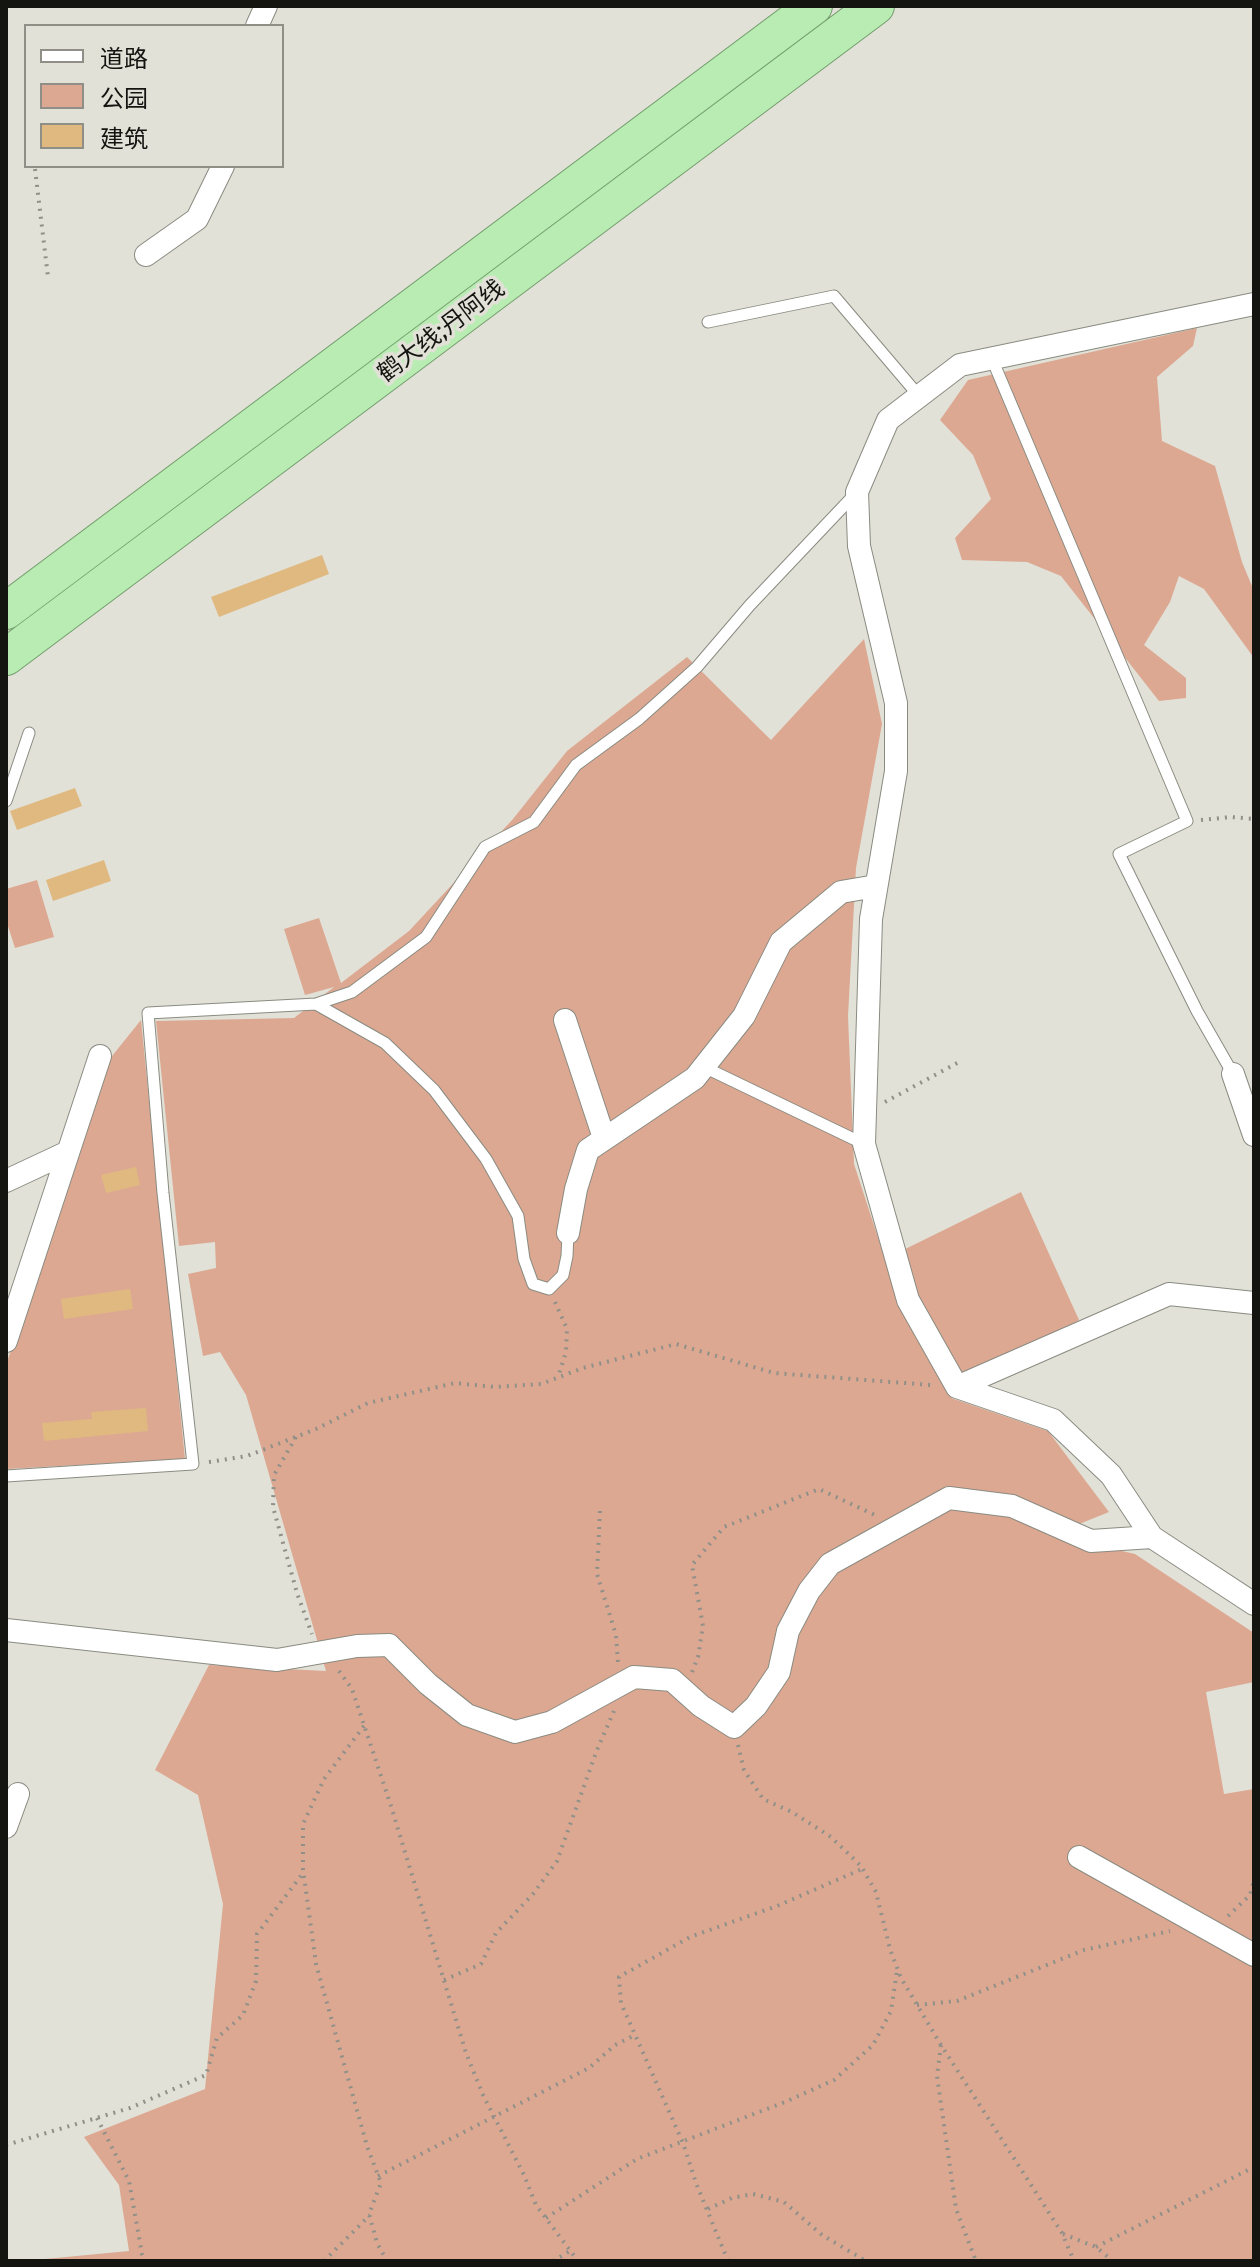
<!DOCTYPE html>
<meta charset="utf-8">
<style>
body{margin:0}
#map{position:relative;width:1260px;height:2267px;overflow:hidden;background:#e1e1d7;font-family:"Golos Text","Noto Sans SC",sans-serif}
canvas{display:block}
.frame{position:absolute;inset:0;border:8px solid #141411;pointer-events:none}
.legend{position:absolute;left:24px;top:24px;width:260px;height:144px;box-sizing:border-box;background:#e1e1d7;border:2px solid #8f8f88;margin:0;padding:10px 14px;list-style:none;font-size:24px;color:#141411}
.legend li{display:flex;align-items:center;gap:16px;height:40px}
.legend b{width:40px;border:2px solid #8f8f88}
</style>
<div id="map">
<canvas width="1260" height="2267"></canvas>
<div class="frame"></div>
<ul class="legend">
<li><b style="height:10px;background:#fff"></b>道路</li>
<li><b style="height:22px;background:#dda892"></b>公园</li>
<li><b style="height:22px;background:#e0b981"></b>建筑</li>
</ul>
</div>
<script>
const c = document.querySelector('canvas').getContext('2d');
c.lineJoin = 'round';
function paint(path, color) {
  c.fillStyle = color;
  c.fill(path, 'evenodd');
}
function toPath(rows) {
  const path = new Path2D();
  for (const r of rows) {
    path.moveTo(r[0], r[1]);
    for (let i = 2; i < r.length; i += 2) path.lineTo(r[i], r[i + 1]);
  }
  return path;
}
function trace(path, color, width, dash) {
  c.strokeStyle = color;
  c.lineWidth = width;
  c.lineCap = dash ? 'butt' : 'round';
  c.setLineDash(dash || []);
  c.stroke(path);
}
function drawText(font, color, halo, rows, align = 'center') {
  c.font = font + ' "Golos Text","Noto Sans SC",sans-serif';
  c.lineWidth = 7;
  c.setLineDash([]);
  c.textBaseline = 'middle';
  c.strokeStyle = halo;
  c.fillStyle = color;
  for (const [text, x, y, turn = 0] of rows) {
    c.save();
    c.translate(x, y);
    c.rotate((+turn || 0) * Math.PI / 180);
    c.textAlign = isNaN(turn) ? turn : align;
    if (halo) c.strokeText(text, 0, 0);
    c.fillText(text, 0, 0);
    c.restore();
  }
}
paint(toPath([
 [1197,328,1193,346,1157,377,1162,441,1215,466,1242,562,1254,591,1254,658,1204,589,1179,576,1170,602,1144,645,1186,678,1186,698,1159,701,1061,576,1027,562,962,560,955,538,991,499,973,455,940,420,968,380],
 [864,639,882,724,856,868,848,1016,854,1164,885,1259,1021,1192,1079,1320,951,1398,1048,1431,1109,1512,1052,1535,1135,1554,1254,1633,1254,1682,1206,1692,1224,1794,1254,1789,1254,2261,24,2261,129,2251,119,2185,84,2137,205,2089,223,1904,198,1795,155,1770,209,1665,326,1671,246,1395,220,1352,203,1356,188,1274,216,1268,215,1242,179,1246,156,1021,294,1018,334,987,305,995,284,929,319,918,341,983,409,931,513,819,567,751,687,657,771,740],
 [37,880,54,937,15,948,6,920,6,889],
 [141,1020,185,1459,6,1469,6,1365,108,1061]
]), '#dda892');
paint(toPath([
 [322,555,329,574,219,617,211,597],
 [75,788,82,806,17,830,10,811],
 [104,860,111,881,53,901,46,880],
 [136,1167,140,1185,106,1193,101,1175],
 [130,1289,133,1309,64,1319,61,1299],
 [146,1408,148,1431,44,1441,42,1423,92,1419,91,1412]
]), '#e0b981');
const service = toPath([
 [708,322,834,296,919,396],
 [992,359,1187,821,1119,854,1197,1011,1233,1074],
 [6,801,29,733],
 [316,1004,385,1043,434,1090,486,1159,518,1216,524,1259,533,1284,549,1289,563,1275,567,1256,568,1233],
 [704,1067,864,1144],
 [6,1476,193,1464,163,1193,148,1013,316,1004,352,992,426,937,485,847,534,822,576,765,639,719,697,667,750,605,857,492]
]);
const minor = toPath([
 [257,26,266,6],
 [146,255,197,219,223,166],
 [565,1020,604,1138],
 [1233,1074,1254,1135],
 [6,1181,68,1152],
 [568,1233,576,1189,588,1150,695,1078,744,1016,781,942,841,892,876,886],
 [6,1341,100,1056],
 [957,1387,908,1300,864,1144,871,919,896,771,896,703,859,546,857,492,888,420,960,365,1254,304],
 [1152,1537,1254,1604],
 [6,1630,277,1660,357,1646,389,1645,428,1684,467,1715,515,1732,552,1722,634,1677,672,1680,701,1706,734,1727,756,1706,779,1672,788,1631,809,1591,830,1564,949,1498,1012,1506,1091,1541,1152,1537,1111,1475,1053,1420,957,1387,1169,1294,1254,1303],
 [6,1827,18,1794],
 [1079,1857,1254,1955]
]);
const trunk = toPath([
 [6,611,814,6],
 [6,657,876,6]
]);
trace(service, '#8a8b81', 13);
trace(minor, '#8a8b81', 24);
trace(trunk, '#749e6d', 38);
trace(toPath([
 [35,169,48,277],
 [1201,820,1231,817,1254,819],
 [885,1102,959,1062],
 [555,1302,567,1329,566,1352,558,1377],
 [296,1437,274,1475,273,1507,297,1593,312,1634],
 [209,1462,247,1456,316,1429,368,1403,455,1383,495,1387,541,1384,583,1368,676,1344,774,1373,931,1385],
 [600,1511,597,1574,616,1635,618,1663],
 [339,1671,352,1689,391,1806,466,2053,483,2095,524,2175,536,2205,578,2261],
 [692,1672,698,1657,703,1626,692,1565,724,1527,819,1489,875,1515],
 [364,1726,324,1779,303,1824,303,1869,316,1964,367,2146,381,2183,369,2214,377,2243,387,2261],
 [738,1745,744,1770,763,1799,792,1812,831,1837,861,1866,876,1892,890,1949,901,1978,941,2045,1062,2233,1074,2261],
 [1228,1916,1250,1895,1254,1880],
 [444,1980,481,1964,496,1933,533,1894,557,1861,597,1750,614,1711],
 [917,2005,957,2001,1084,1950,1170,1931],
 [941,2045,937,2076,956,2209,976,2261],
 [97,2118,129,2181,142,2254,146,2261],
 [6,2145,130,2108,206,2075,217,2038,243,2015,256,1981,257,1934,303,1873],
 [378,2176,589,2068,615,2045,635,2035],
 [708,2209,732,2198,753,2194,784,2202,822,2235,866,2261],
 [546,2218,637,2159,785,2102,834,2080,873,2045,891,2011,897,1971],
 [1063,2234,1096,2247,1113,2261],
 [1096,2247,1254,2167],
 [324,2261,370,2215],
 [553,2261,570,2251],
 [728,2261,696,2183,683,2143,621,2003,619,1977,690,1937,777,1906,862,1869]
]), '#909089', 4, [2, 6]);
trace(service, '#fff', 11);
trace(minor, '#fff', 22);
trace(trunk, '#b8ecb2', 36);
drawText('24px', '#141411', '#e1e1d7', [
 ["鹤大线;丹阿线",441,331,-37]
]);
</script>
